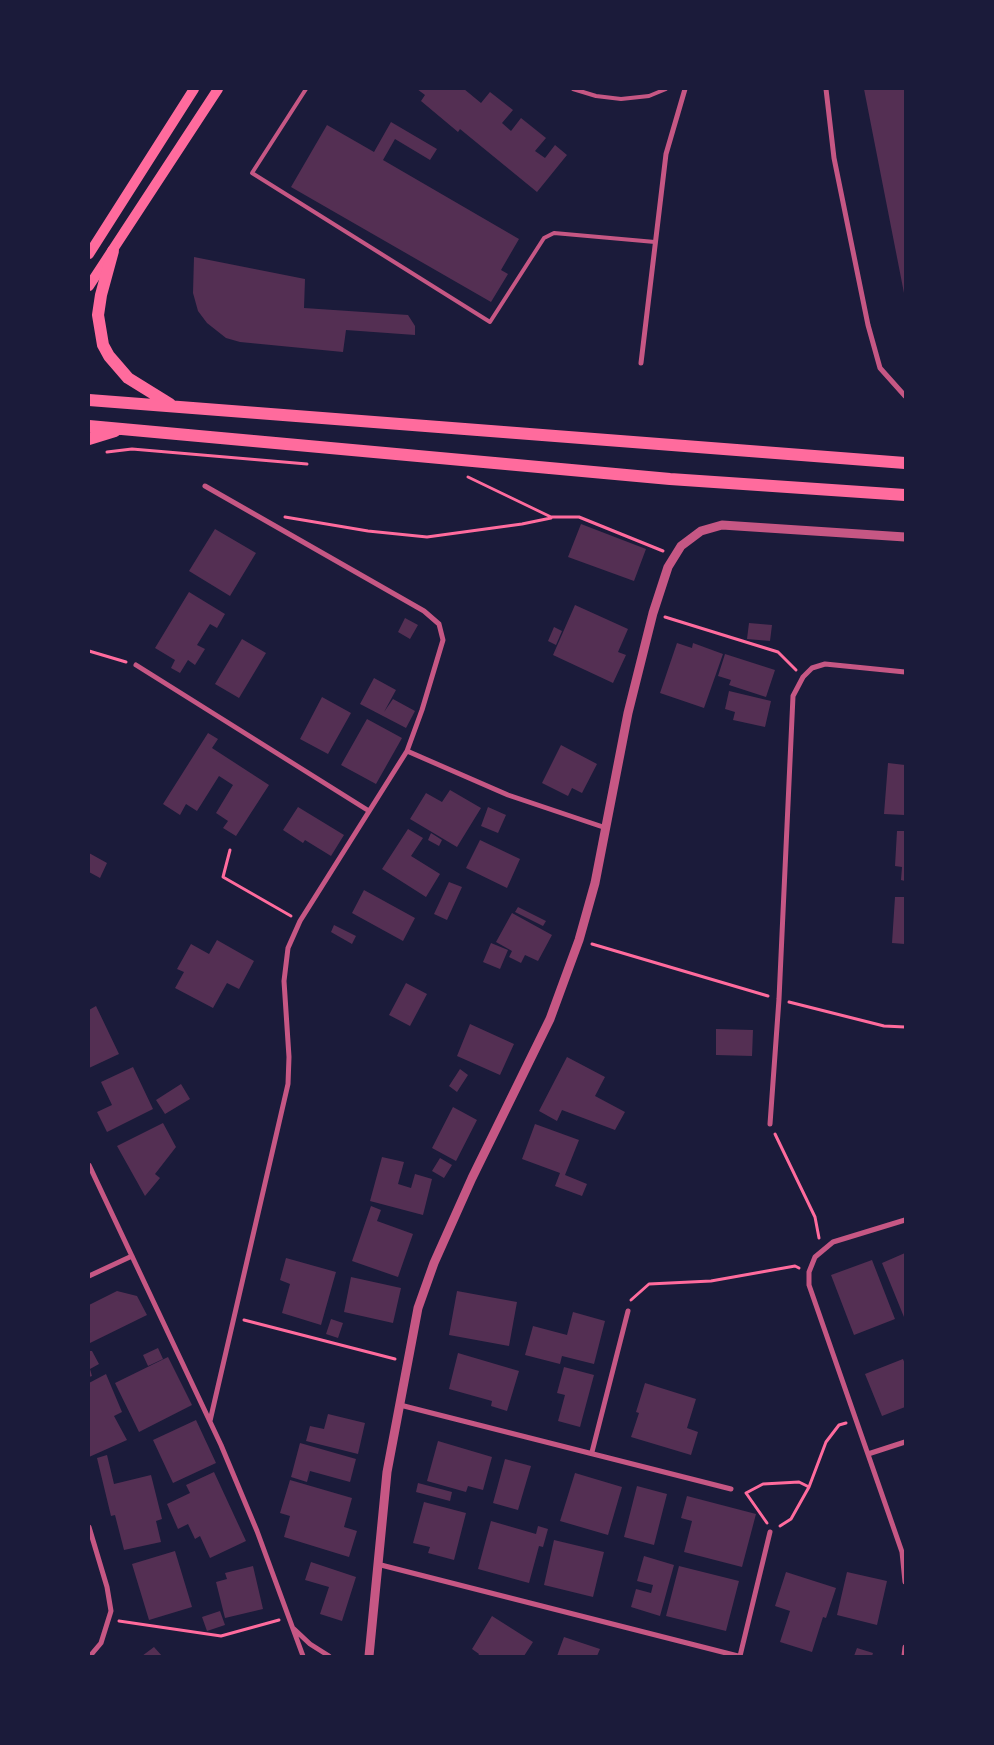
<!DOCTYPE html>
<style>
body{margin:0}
#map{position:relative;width:994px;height:1745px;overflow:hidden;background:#1b1b3a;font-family:"DejaVu Sans",sans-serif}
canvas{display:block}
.frame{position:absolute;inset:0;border:90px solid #1b1b3a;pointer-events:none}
</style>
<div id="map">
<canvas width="994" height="1745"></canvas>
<div class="frame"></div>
</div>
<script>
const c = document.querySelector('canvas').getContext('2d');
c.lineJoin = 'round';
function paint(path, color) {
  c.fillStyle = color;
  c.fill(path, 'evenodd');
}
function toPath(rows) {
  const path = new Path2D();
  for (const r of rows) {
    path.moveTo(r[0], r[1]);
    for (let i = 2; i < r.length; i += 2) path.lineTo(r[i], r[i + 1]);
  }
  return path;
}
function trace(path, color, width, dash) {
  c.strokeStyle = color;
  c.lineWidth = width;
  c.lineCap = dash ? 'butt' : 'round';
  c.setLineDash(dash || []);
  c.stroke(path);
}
paint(toPath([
 [417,89,464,89,481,103,490,92,513,110,502,123,511,131,521,118,546,138,535,151,545,158,555,145,567,155,537,192,460,129,458,132,421,101,425,95],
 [864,89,905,89,905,292,904,293],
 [391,122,437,149,430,160,395,139,383,160,519,239,501,270,508,274,491,302,291,187,327,125,374,152],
 [194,257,305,279,304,308,408,315,415,326,415,335,346,330,343,352,240,342,226,338,207,323,198,311,193,293],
 [581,524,646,549,634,581,568,557],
 [215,529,256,553,230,596,189,571],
 [189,592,225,614,217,628,210,624,197,645,205,649,195,665,188,660,180,673,171,668,175,660,155,648],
 [575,605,628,629,618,652,626,655,613,683,553,655],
 [405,618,418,625,410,639,398,632],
 [749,623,772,625,770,641,747,639],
 [554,627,562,631,556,645,548,641],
 [242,639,266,653,239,698,215,684],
 [677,643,692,648,693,643,723,654,704,708,660,693],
 [725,654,775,670,766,697,729,685,731,680,718,676],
 [374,678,396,690,384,712,393,699,415,711,406,728,360,704],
 [729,691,771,701,765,727,733,720,735,712,725,709],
 [322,697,351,713,328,754,300,739],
 [367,719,402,738,376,784,341,765],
 [208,733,218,739,212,748,269,785,236,836,223,828,228,821,216,813,233,785,219,776,197,811,186,804,180,815,163,804],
 [561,745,597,764,582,793,572,788,568,796,542,783],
 [888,763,905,765,905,815,884,814],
 [450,790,481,808,457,847,410,819,426,793,442,802],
 [298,807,344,835,331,856,305,840,303,843,283,830],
 [488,807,506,815,498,833,481,826],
 [408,829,423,838,411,856,440,874,426,897,382,869],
 [897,831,905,831,905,881,901,880,902,867,895,866],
 [431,833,442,840,439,846,428,840],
 [480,840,520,859,507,888,466,868],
 [89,853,107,863,100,878,89,872],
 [449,882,462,887,447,920,434,914],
 [364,890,415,918,403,941,352,913],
 [895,897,905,897,905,944,892,943],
 [518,907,546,921,543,926,515,912],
 [512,913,552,935,538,961,525,955,521,963,509,957,512,951,496,942],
 [334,925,356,936,352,944,331,932],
 [217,940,254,961,239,989,227,983,213,1008,175,988,184,972,177,969,191,944,209,954],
 [491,943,508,950,500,969,483,962],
 [406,983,427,994,410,1026,389,1015],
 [96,1006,119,1054,89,1068,89,1010],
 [470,1024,514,1044,500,1075,457,1056],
 [716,1029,753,1030,752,1056,716,1055],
 [567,1057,605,1077,595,1096,625,1112,615,1130,562,1110,557,1121,539,1111],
 [133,1067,153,1109,107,1132,97,1112,112,1105,101,1082],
 [460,1069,468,1075,457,1092,449,1086],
 [181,1084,190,1099,165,1114,156,1100],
 [453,1107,477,1120,456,1161,432,1148],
 [163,1123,176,1147,155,1174,160,1178,145,1196,117,1146],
 [535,1124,579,1140,565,1175,587,1184,582,1196,555,1186,560,1173,522,1159],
 [382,1157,404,1162,398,1184,411,1188,415,1174,432,1179,423,1215,370,1201],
 [440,1158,452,1165,444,1178,432,1171],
 [371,1206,381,1210,377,1221,413,1234,398,1277,352,1261],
 [905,1253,905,1316,904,1317,882,1263],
 [286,1258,336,1272,321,1325,282,1313,290,1284,280,1280],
 [872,1260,895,1319,854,1335,831,1275],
 [351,1277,401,1288,393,1323,344,1312],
 [117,1291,137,1296,147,1315,90,1343,89,1305],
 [457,1291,517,1302,509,1346,449,1335],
 [573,1312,605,1321,594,1364,562,1356,560,1364,525,1355,533,1326,567,1335],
 [331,1319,343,1323,338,1338,326,1334],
 [158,1348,163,1359,148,1366,143,1355],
 [89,1351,92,1351,99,1364,90,1369,92,1376,89,1377],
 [458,1353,519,1371,507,1411,491,1406,492,1401,449,1389],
 [168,1357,192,1405,139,1432,115,1383],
 [903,1359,905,1364,905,1407,882,1416,865,1374],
 [564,1367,594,1375,580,1427,558,1421,565,1395,557,1393],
 [106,1374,122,1412,114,1416,127,1440,89,1457,89,1383],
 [645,1383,696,1399,687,1428,698,1432,691,1455,631,1437,639,1413,636,1412],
 [328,1414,365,1423,358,1454,306,1441,310,1426,324,1429],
 [196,1420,216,1463,173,1483,153,1440],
 [438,1441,492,1457,483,1490,468,1486,466,1492,427,1481],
 [300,1443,356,1459,350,1482,310,1471,307,1482,291,1477],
 [107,1455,114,1484,151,1475,162,1519,156,1521,161,1542,124,1550,115,1515,111,1516,97,1458],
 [505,1459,531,1466,518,1510,493,1503],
 [214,1472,246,1541,210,1558,200,1536,195,1539,188,1524,178,1529,167,1504,190,1493,186,1485],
 [575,1473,622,1487,608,1535,560,1521],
 [290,1480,352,1498,344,1527,357,1531,349,1557,284,1537,290,1516,280,1513],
 [418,1483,452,1492,450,1501,416,1492],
 [637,1486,667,1494,654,1545,624,1537],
 [687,1496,756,1514,742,1567,684,1552,692,1521,681,1518],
 [424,1502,466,1513,454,1560,428,1553,430,1547,413,1543],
 [491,1521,536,1534,538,1526,548,1529,543,1547,539,1546,529,1583,478,1569],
 [554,1540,604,1552,593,1597,544,1585],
 [175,1551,192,1607,149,1620,132,1564],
 [644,1556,674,1565,660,1616,631,1607,636,1589,651,1593,653,1585,637,1581],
 [311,1562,356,1577,342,1621,320,1614,329,1587,305,1580],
 [253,1566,263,1609,225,1618,216,1582,227,1579,225,1573],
 [679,1566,739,1581,726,1631,666,1616],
 [786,1572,836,1588,826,1618,823,1617,812,1652,780,1642,790,1611,775,1606],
 [847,1572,887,1581,877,1625,837,1615],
 [220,1611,225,1625,207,1631,202,1617],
 [492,1616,533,1642,524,1656,478,1656,479,1654,472,1649],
 [564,1637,600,1649,597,1656,557,1656],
 [154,1647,162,1656,142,1656],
 [857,1648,873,1653,872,1656,854,1656]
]), '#542f53');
trace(toPath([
 [107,452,132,449,307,464],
 [468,477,551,517,579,517,663,551],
 [285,517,368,531,427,537,522,524,551,518],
 [665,617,778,652,796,670],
 [89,651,126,662],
 [230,850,223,877,291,916],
 [592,944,768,996],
 [789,1002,884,1026,905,1027],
 [775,1134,815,1217,819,1238],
 [631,1300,649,1284,711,1281,795,1266,799,1268],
 [244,1320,395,1359],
 [746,1493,767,1523],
 [746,1493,763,1484,799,1482,809,1487],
 [780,1526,791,1519,809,1487,826,1442,839,1425,846,1423],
 [119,1621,221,1636,279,1620]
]), '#ff6b9d', 3);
trace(toPath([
 [306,89,252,173,490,322,544,238,554,233,655,242],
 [573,89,596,96,621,99,649,96,666,89]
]), '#c65784', 4);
trace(toPath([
 [826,89,834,158,868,325,880,368,905,396],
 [641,363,666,154,685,89],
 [205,486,424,611,439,624,443,640,422,710,407,751,300,921,288,948,284,981,289,1057,288,1084,210,1421],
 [136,665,369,811],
 [407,751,508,795,606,828],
 [770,1124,779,999,793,696,803,677,812,668,825,664,905,672],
 [89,1165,221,1445,257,1531,303,1656],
 [905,1220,833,1242,815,1257,809,1272,809,1285,902,1552,905,1582],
 [89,1276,132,1256],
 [400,1405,731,1489],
 [592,1452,628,1311],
 [868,1454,905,1442],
 [89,1527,107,1587,111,1611,101,1643,90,1656],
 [377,1564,738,1656],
 [294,1629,310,1644,329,1656],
 [740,1656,770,1532],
 [904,1656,905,1647]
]), '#c65784', 5);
trace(toPath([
 [369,1656,387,1472,418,1308,434,1263,472,1178,550,1019,579,940,595,883,628,713,653,613,668,567,681,546,701,531,722,525,905,537]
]), '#c65784', 9);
trace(toPath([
 [89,254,194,89],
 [89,286,218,89]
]), '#ff6b9d', 10);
trace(toPath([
 [113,251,101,295,98,315,103,345,109,356,128,378,170,404],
 [89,400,905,463],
 [89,426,670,479,905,495],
 [89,439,115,431]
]), '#ff6b9d', 12);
</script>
